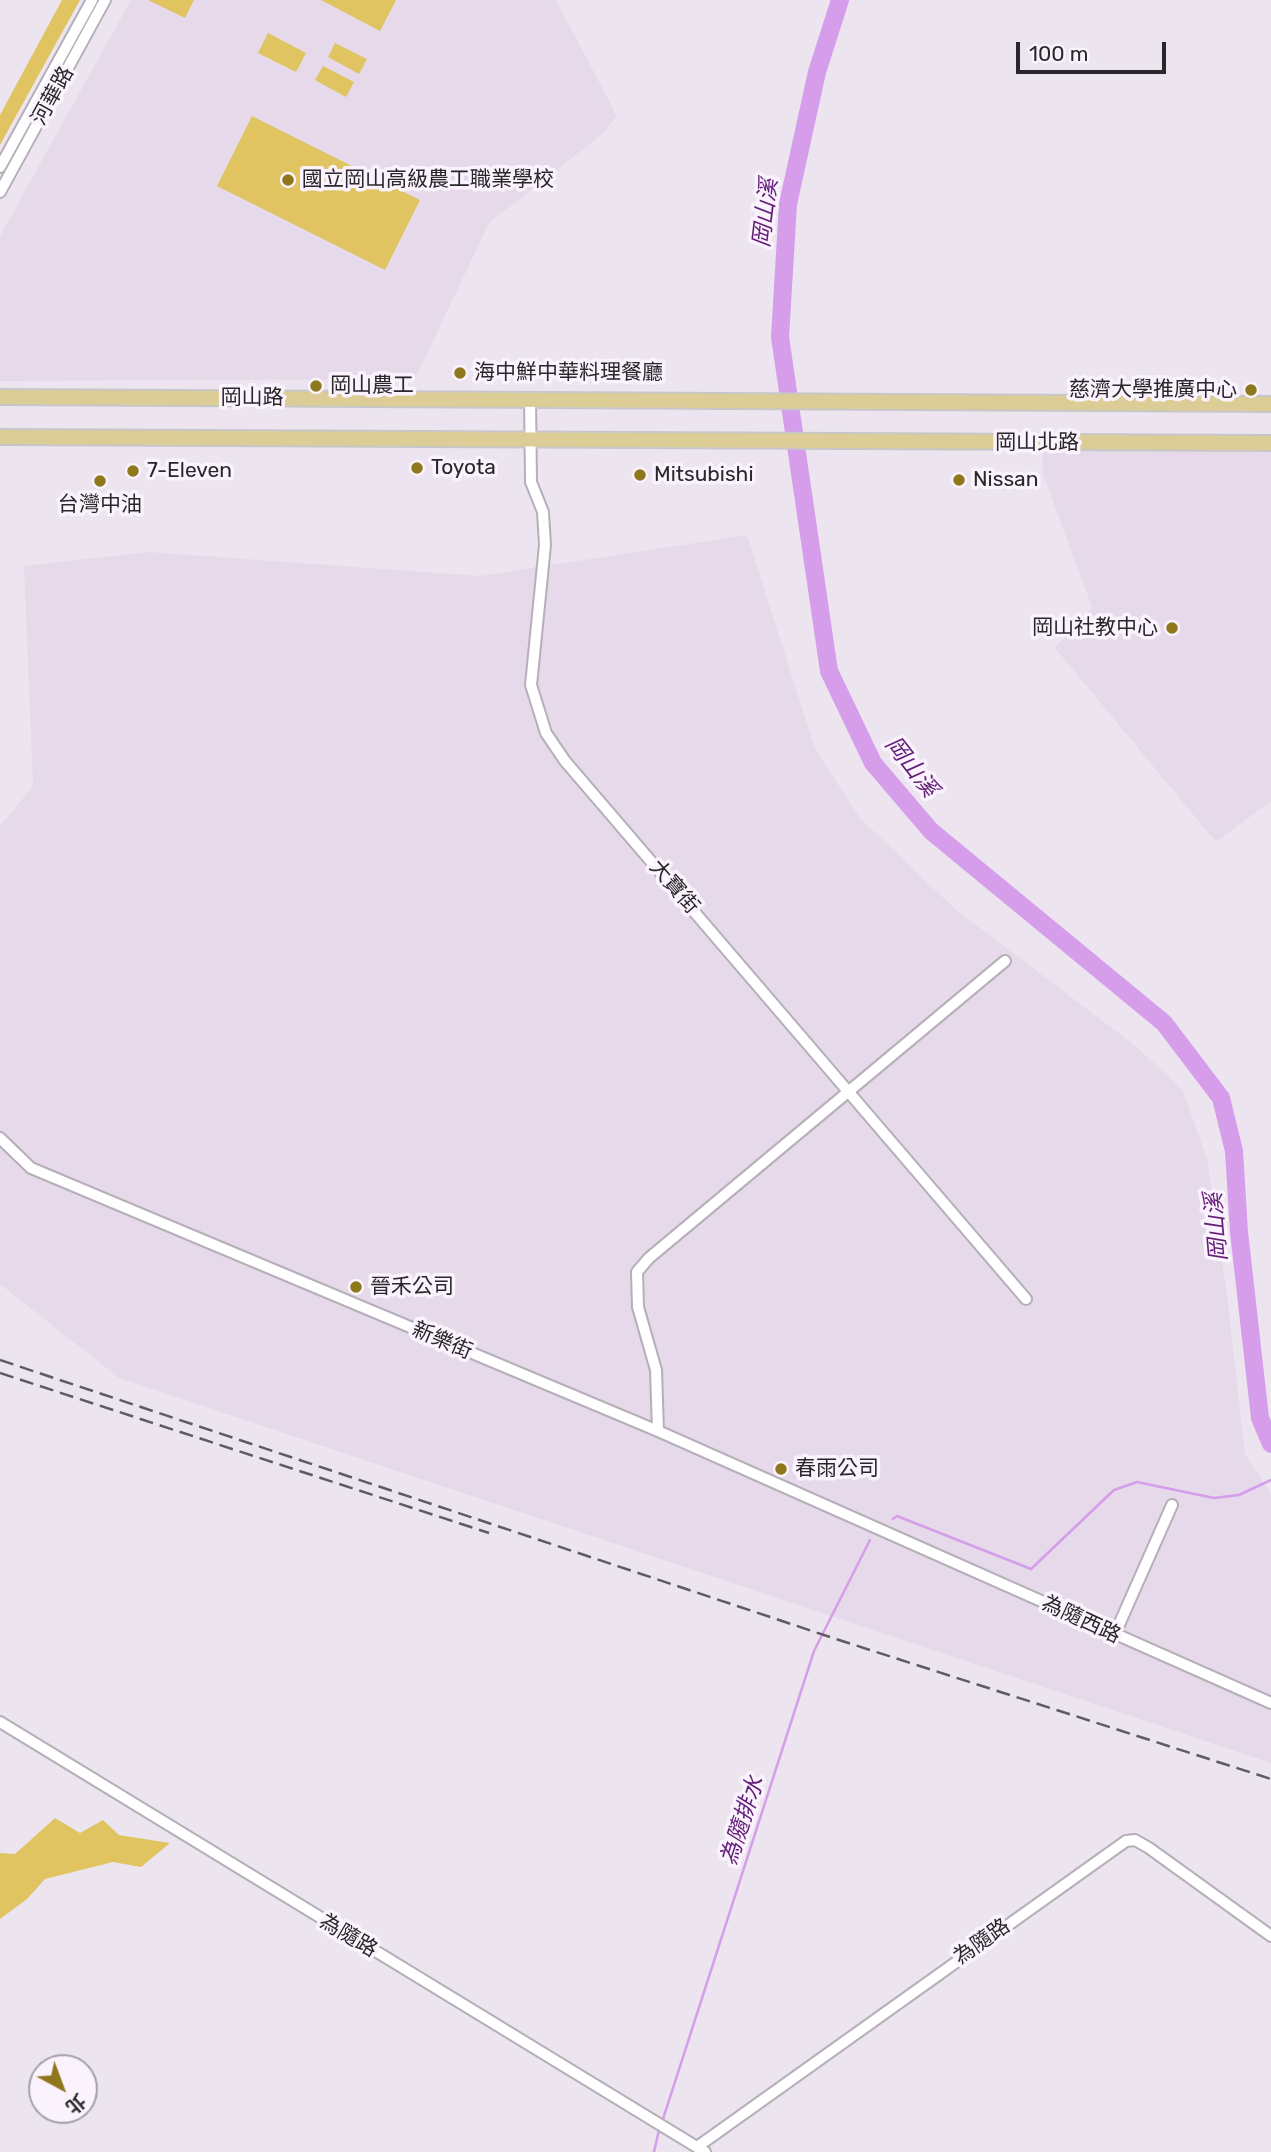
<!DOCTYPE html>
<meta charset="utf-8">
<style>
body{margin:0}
#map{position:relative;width:1271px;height:2152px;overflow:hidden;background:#ece5ef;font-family:Rubik,"Noto Sans TC",sans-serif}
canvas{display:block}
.north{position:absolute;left:28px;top:2054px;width:70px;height:70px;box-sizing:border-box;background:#faf2fc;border:2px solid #a6a1a8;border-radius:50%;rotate:139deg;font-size:19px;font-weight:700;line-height:28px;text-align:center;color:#29272a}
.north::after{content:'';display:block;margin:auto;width:24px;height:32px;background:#8f771c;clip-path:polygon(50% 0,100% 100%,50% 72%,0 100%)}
.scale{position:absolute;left:1016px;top:42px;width:150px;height:32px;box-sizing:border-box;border:4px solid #29272a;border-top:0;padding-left:9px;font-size:21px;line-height:24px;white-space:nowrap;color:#29272a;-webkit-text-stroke:5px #faf2fc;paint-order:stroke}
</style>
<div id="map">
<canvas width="1271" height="2152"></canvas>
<div class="north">北</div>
<div class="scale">100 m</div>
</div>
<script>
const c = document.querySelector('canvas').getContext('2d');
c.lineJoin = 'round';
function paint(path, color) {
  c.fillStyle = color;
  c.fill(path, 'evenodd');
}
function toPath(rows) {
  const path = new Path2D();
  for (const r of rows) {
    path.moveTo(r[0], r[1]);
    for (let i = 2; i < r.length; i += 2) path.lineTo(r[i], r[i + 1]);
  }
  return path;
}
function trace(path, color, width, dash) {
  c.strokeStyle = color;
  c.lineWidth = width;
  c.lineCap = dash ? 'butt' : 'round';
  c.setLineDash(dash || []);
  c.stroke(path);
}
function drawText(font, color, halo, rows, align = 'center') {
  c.font = font + ' Rubik,"Noto Sans TC",sans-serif';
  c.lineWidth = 7;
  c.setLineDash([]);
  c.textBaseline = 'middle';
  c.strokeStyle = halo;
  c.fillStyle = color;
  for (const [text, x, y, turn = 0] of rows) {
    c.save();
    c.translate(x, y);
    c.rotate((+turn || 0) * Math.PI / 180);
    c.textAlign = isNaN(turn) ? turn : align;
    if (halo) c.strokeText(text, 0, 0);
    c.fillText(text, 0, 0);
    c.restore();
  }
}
paint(toPath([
 [131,0,556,0,617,116,600,136,489,223,415,379,0,381,0,236],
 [1042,448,1271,452,1271,801,1216,842,1055,648,1092,607,1043,474],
 [747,535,815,749,860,818,955,909,1137,1047,1183,1091,1207,1159,1227,1295,1245,1454,1271,1494,1271,1763,119,1378,0,1284,0,826,33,786,24,566,149,552,480,576]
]), '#e5d9ea');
paint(toPath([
 [62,0,80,0,0,145,0,115],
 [148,0,194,0,185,18],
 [321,0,396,0,380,31],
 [268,33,306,53,296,72,258,53],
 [335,43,367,59,359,74,328,57],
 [323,66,354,82,346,97,315,80],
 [252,116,420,200,385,270,217,186],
 [55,1818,80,1833,103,1820,119,1835,170,1843,141,1867,113,1862,45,1879,27,1899,0,1919,0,1853,15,1854]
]), '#e0c462');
trace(toPath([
 [893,1519,897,1516,1031,1569,1114,1490,1137,1482,1214,1498,1239,1495,1271,1480],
 [663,2119,814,1651,870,1540],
 [654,2152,659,2130]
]), '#d59dea', 2.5);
trace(toPath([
 [840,0,817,72,788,204,780,337,829,671,873,763,931,831,1164,1023,1221,1098,1234,1151,1239,1232,1260,1418,1271,1444]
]), '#d59dea', 18);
const minor = toPath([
 [0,167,92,0],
 [0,192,105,0],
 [530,398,531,482,543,512,545,545,531,685,546,733,565,761,1026,1299],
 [0,1138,31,1168,658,1431,1271,1703],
 [658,1431,656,1370,638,1307,637,1272,649,1258,1005,961],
 [1114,1636,1172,1505],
 [0,1722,705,2152],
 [697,2147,1126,1841,1135,1840,1149,1848,1271,1936]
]);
const major = toPath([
 [0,397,1271,404],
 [0,437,1271,443]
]);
trace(minor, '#b6afb9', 14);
trace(major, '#c7c7c8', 18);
trace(minor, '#fff', 10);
trace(major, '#dccd97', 14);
trace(toPath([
 [0,1360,839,1640,1271,1779],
 [0,1373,489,1533]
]), '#5f5b60', 2.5, [14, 7]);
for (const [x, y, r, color] of [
 [288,180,7,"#8f771c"],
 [460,373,7,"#8f771c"],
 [316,386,7,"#8f771c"],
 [1251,390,7,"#8f771c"],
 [417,468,7,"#8f771c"],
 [133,471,7,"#8f771c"],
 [640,475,7,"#8f771c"],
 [959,480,7,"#8f771c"],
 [100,481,7,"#8f771c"],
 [1172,628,7,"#8f771c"],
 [356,1287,7,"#8f771c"],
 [781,1469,7,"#8f771c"]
]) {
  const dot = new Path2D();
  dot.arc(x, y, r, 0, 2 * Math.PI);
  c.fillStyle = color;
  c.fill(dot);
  trace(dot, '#faf2fc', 2.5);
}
drawText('21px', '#29272a', '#faf2fc', [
 ["河華路",53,96,-61],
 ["岡山路",252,398],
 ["岡山北路",1037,443],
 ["大寶街",674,887,49],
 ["新樂街",442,1341,23],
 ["為隨西路",1081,1620,25],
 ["為隨路",348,1936,31],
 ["為隨路",982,1942,-35]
]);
drawText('21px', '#29272a', '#faf2fc', [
 ["國立岡山高級農工職業學校",302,180],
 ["海中鮮中華料理餐廳",474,373],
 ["岡山農工",330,386],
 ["慈濟大學推廣中心",1237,390,"right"],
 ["Toyota",431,468],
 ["7-Eleven",147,471],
 ["Mitsubishi",654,475],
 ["Nissan",973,480],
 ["台灣中油",100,505,"center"],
 ["岡山社教中心",1158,628,"right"],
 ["晉禾公司",370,1287],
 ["春雨公司",795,1469]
], 'left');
drawText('italic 23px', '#621d78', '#faf2fc', [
 ["岡山溪",766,213,-83],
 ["岡山溪",911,767,52],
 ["岡山溪",1217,1227,-95],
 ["為隨排水",743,1821,-72]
]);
</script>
